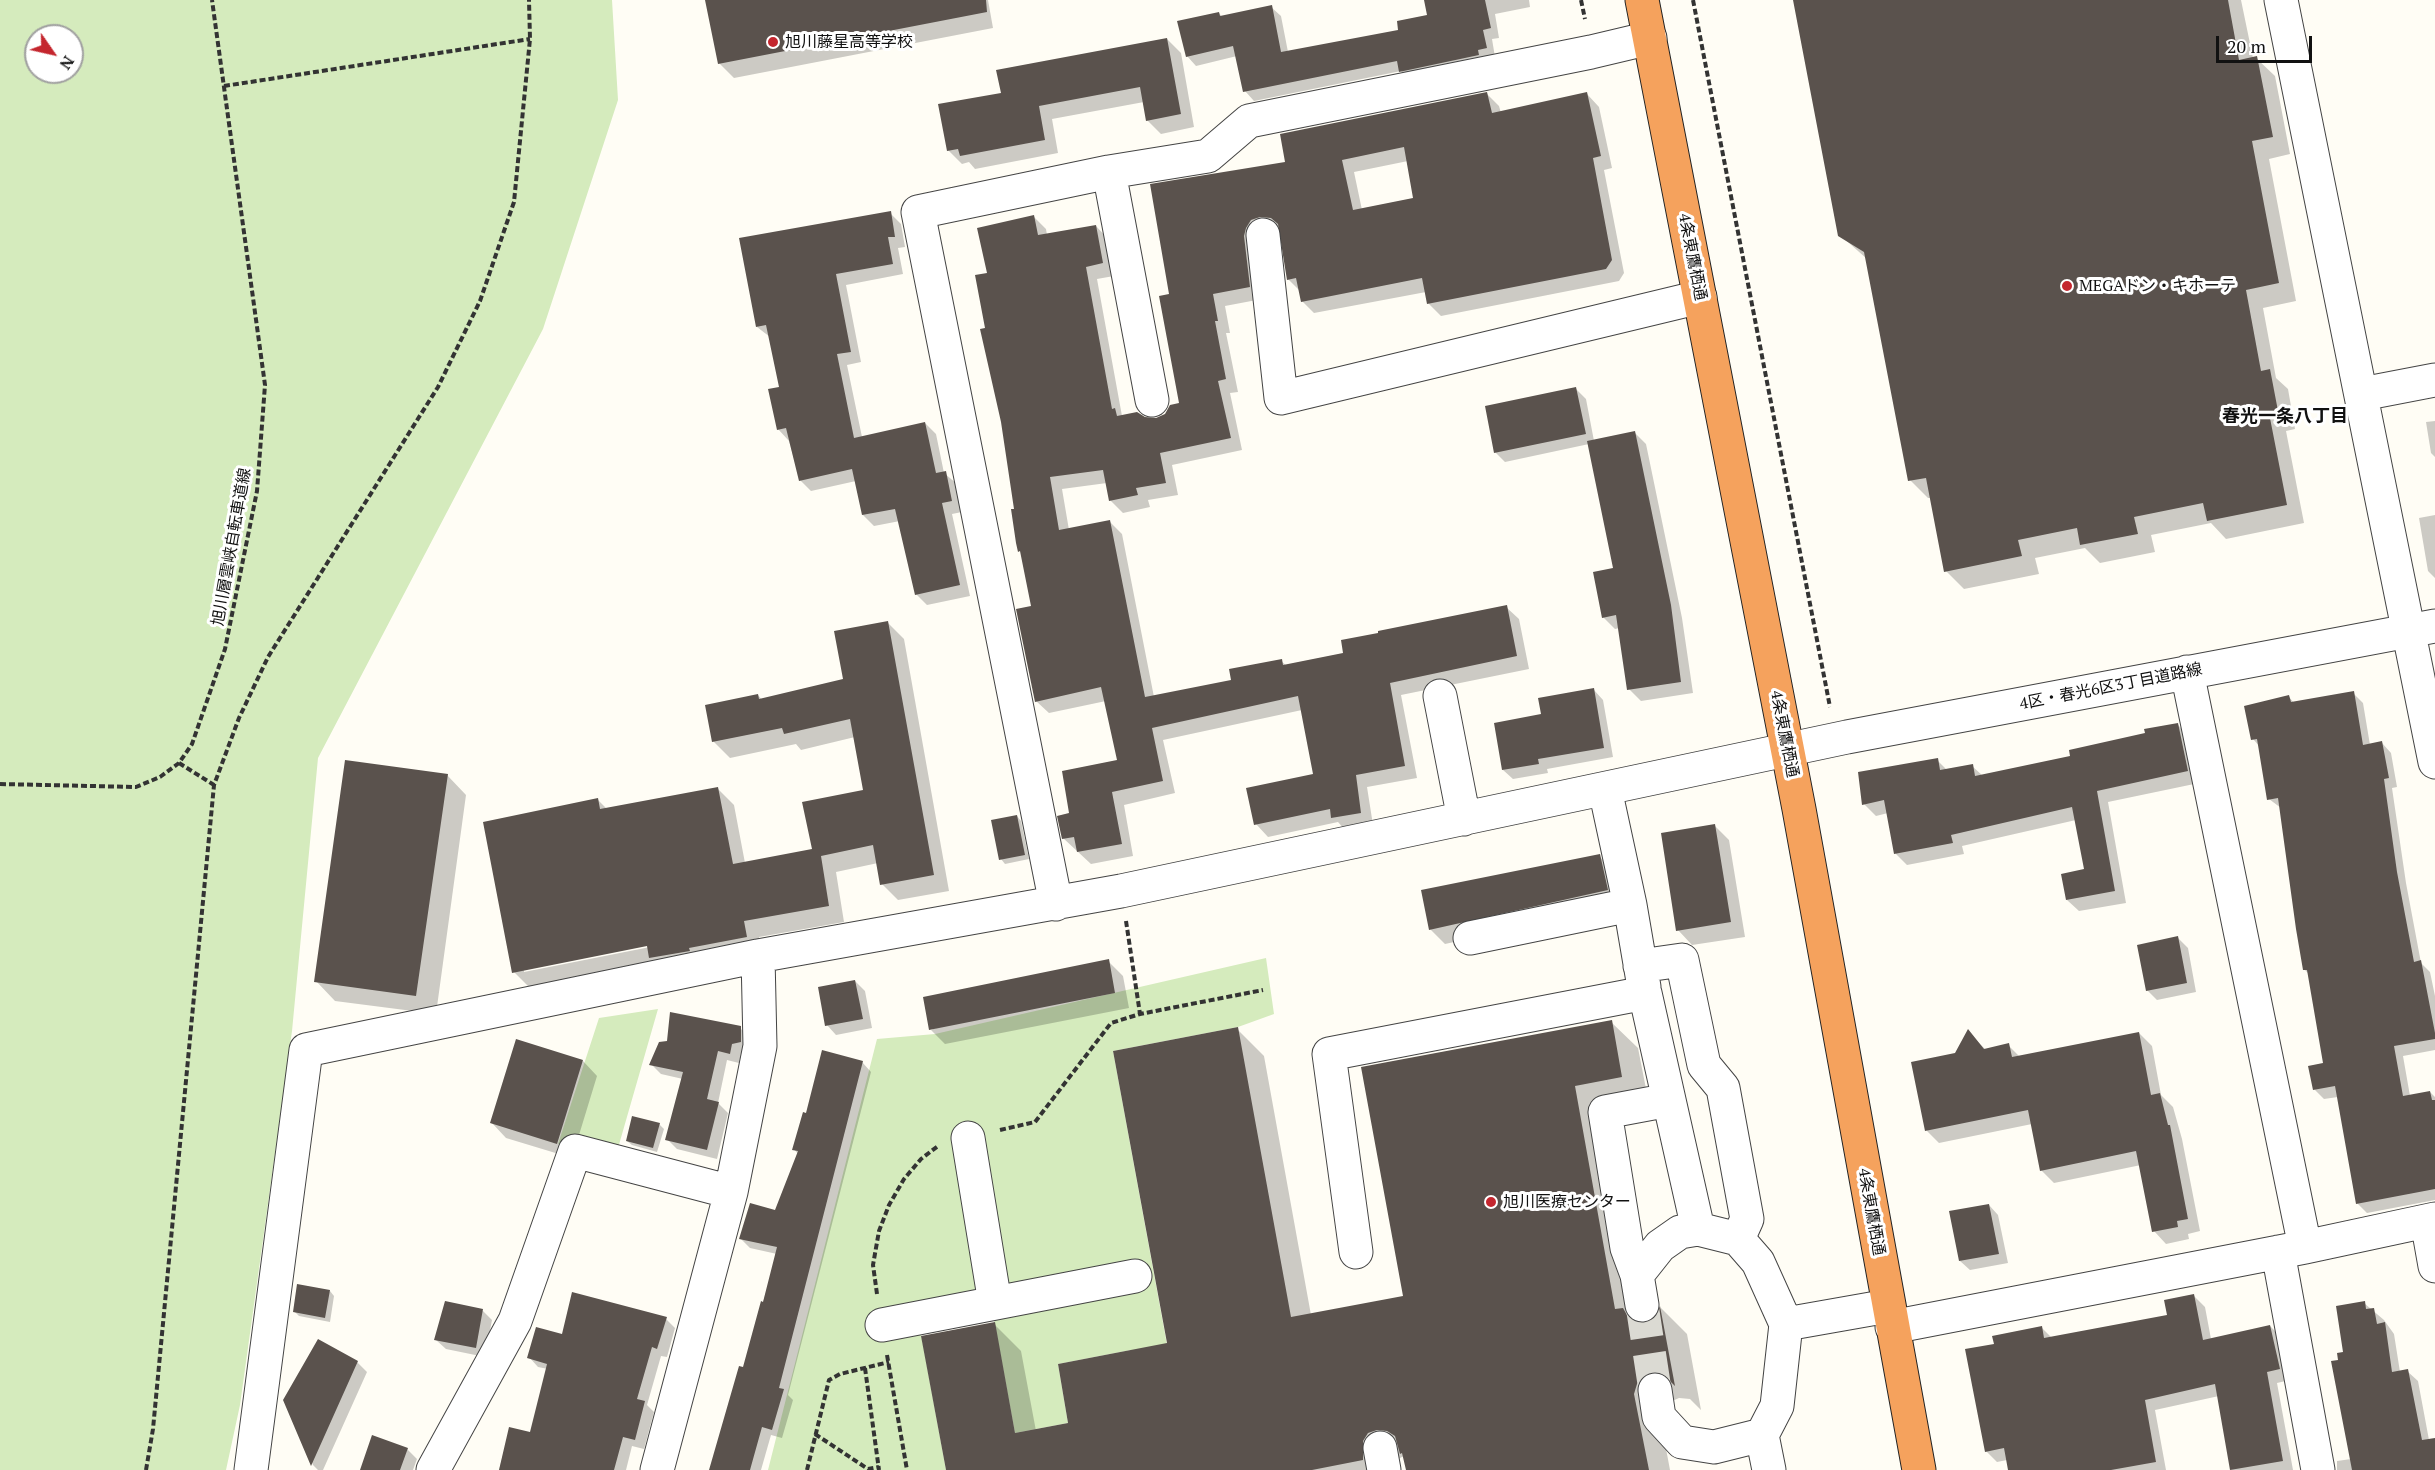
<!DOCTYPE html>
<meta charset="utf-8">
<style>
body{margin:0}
#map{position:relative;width:2435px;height:1470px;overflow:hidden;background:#fffdf5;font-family:"PT Serif",serif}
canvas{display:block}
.north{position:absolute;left:24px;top:24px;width:60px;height:60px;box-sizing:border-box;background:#fff;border:2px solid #a0a0a0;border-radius:50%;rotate:124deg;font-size:16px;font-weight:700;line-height:24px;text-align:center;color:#111}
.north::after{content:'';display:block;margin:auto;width:21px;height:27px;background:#c4262e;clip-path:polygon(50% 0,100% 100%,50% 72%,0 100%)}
.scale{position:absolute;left:2216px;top:36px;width:96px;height:27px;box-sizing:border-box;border:3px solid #111;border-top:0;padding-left:8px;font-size:18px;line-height:21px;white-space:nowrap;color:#111;-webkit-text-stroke:4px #fff;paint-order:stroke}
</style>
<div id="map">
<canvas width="2435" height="1470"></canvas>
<div class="north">N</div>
<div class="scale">20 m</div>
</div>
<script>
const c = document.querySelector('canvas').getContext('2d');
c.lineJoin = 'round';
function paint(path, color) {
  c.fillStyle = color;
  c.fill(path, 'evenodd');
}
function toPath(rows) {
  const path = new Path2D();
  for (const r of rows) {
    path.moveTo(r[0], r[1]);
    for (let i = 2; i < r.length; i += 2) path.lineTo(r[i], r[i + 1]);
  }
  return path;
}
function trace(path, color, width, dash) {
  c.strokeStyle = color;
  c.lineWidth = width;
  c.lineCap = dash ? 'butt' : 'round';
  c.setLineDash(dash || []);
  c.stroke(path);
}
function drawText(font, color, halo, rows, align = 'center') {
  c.font = font + ' "PT Serif","Noto Sans JP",serif';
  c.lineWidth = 6;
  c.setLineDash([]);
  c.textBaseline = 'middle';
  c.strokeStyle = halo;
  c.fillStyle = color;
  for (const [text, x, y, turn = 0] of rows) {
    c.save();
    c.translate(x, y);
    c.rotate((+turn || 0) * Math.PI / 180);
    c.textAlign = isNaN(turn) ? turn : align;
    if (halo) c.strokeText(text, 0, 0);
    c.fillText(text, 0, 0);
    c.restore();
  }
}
paint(toPath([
 [0,0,612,0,618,100,543,329,318,758,292,1031,240,1405,226,1470,0,1470],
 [36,36,72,36,72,72,36,72],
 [1266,958,1274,1014,1238,1027,1113,1051,1170,1361,1131,1350,1058,1364,1068,1423,1015,1433,994,1320,921,1334,946,1470,768,1470,877,1039,935,1034],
 [658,1009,614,1162,558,1144,599,1018]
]), '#d5ebbd');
paint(toPath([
 [707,0,988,0,993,28,734,78,719,63],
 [1426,0,1529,0,1530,7,1495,14,1499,38,1492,39,1495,57,1410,80,1401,71,1254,101,1245,91,1237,56,1196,66,1187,56,1219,13,1222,17,1271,7,1281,16,1288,52,1400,32,1429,17],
 [1794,0,2241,0,2253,58,2256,58,2275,76,2290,154,2269,159,2296,301,2263,308,2276,378,2288,389,2295,429,2286,431,2304,523,2226,539,2211,523,2151,535,2155,552,2100,563,2085,548,2035,558,2039,574,1964,589,1946,571,1931,498,1928,498,1910,480,1867,259,1840,235],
 [1167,39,1181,53,1194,127,1161,134,1147,120,1144,102,1052,119,1058,153,975,169,969,162,962,164,948,150,1002,94],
 [1487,94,1499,106,1501,113,1587,94,1599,107,1612,168,1604,170,1624,273,1619,281,1441,316,1429,304,1426,292,1314,313,1302,301,1300,291,1288,279,1281,229,1274,228,1262,299,1225,306,1230,333,1226,333,1238,392,1230,393,1242,450,1172,465,1178,495,1148,500,1150,507,1123,513,1110,500,1107,483,1062,489,1069,530,1110,522,1122,534,1154,697,1233,681,1281,661,1287,666,1345,654,1506,607,1519,619,1529,669,1401,695,1417,778,1367,787,1373,825,1345,830,1338,822,1268,837,1256,824,1314,776,1302,710,1163,740,1175,793,1124,805,1133,856,1091,864,1063,838,1071,814,1119,761,1106,701,1049,713,1036,701,1033,607,987,329,989,274,1034,217,1046,229,1047,235,1096,226,1108,239,1114,276,1097,279,1122,416,1156,420,1181,404,1171,295,1287,163],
 [1408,161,1415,199,1362,210,1354,172],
 [890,213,901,224,905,247,898,248,903,274,846,285,861,362,847,365,862,437,925,423,936,434,944,473,957,484,962,512,952,514,970,596,927,605,916,594,900,521,874,526,863,515,856,481,811,491,800,480,789,441,778,429,780,388,770,337,757,327],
 [1576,389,1586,399,1594,441,1634,432,1646,444,1682,618,1693,693,1641,701,1629,689,1620,628,1615,629,1603,617,1614,570,1589,444,1505,462,1495,452],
 [2435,421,2435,457,2431,453,2426,422],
 [2435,515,2435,578,2428,571,2419,518],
 [888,623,904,639,949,891,898,900,882,884,878,863,836,872,844,922,759,937,762,953,530,988,514,972,598,800,607,809,718,789,734,805,745,863,813,850,865,791,855,737,801,750,796,744,730,758,713,741,758,695,762,700,845,680],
 [654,943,655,946,524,972,524,969],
 [1594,690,1603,700,1613,757,1547,769,1548,773,1513,779,1503,770,1542,715],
 [2353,693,2363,703,2370,745,2382,743,2391,753,2397,787,2392,788,2406,883,2421,963,2430,972,2435,996,2435,1050,2403,1056,2410,1096,2430,1092,2435,1097,2435,1200,2367,1213,2357,1203,2338,1097,2324,1099,2315,1090,2325,1064,2310,975,2305,970,2281,808,2269,799,2260,747,2253,739,2289,697,2294,703],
 [2178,725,2190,737,2199,783,2108,802,2126,903,2079,911,2067,900,2086,871,2076,820,1962,846,1964,854,1907,865,1896,854,1888,813,1876,816,1864,804,1937,760,1947,770,1972,766,1983,776,2072,757],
 [447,775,466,795,436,1014,335,1001,316,981],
 [1017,816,1021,821,1029,859,1005,864,1001,859],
 [1714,825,1729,840,1745,937,1692,945,1678,930],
 [1599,856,1614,871,1622,905,1445,944,1430,929],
 [2178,938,2188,948,2196,992,2157,1000,2147,990],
 [1108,961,1123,976,1129,1008,945,1044,931,1030],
 [855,981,865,991,872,1028,836,1035,827,1025],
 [1611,1022,1638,1048,1649,1104,1601,1113,1639,1324,1655,1320,1661,1308,1687,1334,1701,1410,1690,1399,1679,1398,1670,1402,1661,1422,1670,1470,1407,1470,1404,1456,1394,1461,1388,1470,947,1470,994,1324,1021,1351,1036,1431,1070,1424,1168,1345,1237,1029,1264,1056,1311,1315,1405,1297],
 [740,1028,750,1038,750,1052,741,1053,739,1063,727,1060,718,1103,728,1113,717,1159,677,1149,667,1139,683,1079,661,1074,651,1064],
 [1968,1032,1986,1050,2008,1045,2020,1057,2139,1033,2152,1046,2161,1095,2173,1107,2182,1139,2200,1231,2188,1234,2189,1239,2166,1244,2154,1231,2141,1165,2054,1183,2041,1170,2032,1124,1939,1143,1927,1131,1956,1054],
 [583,1061,597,1076,572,1158,506,1138,492,1123],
 [862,1062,871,1072,788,1395,793,1400,782,1438,771,1435,761,1470,711,1470,744,1369,777,1254,750,1248,741,1239,776,1212,798,1154,794,1149,807,1115],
 [659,1124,664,1129,657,1152,632,1145,627,1141],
 [1989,1205,1998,1215,2008,1263,1970,1270,1960,1261],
 [330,1291,334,1296,330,1322,299,1316,294,1311],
 [2194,1296,2205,1307,2211,1339,2270,1326,2281,1337,2290,1380,2277,1383,2293,1470,2231,1470,2219,1396,2155,1410,2166,1470,2009,1470,2007,1460,1997,1462,1986,1451,1995,1345,2042,1328,2052,1338,2169,1316],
 [446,1303,483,1311,492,1320,485,1357,446,1349,436,1340],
 [2364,1303,2384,1320,2394,1334,2400,1372,2407,1371,2418,1381,2429,1440,2435,1439,2435,1470,2337,1470,2337,1461,2351,1459,2340,1361],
 [666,1319,675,1328,667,1357,661,1356,647,1405,654,1412,644,1449,632,1446,626,1470,499,1470,510,1429,531,1434,548,1369,538,1367,529,1357,564,1336],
 [357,1362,367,1372,323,1470,318,1470,313,1465,285,1400],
 [407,1449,417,1459,413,1470,361,1470]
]), '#0003');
paint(toPath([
 [705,0,986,0,987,12,718,64],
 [1424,0,1485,0,1491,28,1483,30,1487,48,1478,50,1479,55,1399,72,1397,61,1243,92,1233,46,1186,57,1177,21,1219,12,1220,16,1272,5,1281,52,1398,30,1397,21,1427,15],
 [1793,0,2228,0,2239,60,2257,56,2273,137,2252,141,2279,283,2246,290,2261,371,2270,369,2278,411,2269,413,2287,505,2207,521,2203,503,2134,517,2138,534,2080,545,2077,528,2018,540,2022,556,1944,572,1926,478,1908,481,1864,252,1838,236],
 [1167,38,1181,114,1146,121,1140,87,1039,106,1045,140,960,156,958,149,947,151,938,104,1001,93,996,70],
 [1487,92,1492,113,1587,92,1601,156,1593,158,1612,260,1606,269,1427,304,1422,278,1301,302,1296,278,1287,280,1278,224,1271,218,1260,217,1251,220,1246,228,1244,236,1250,287,1213,294,1218,321,1215,321,1226,379,1218,381,1231,438,1160,453,1166,483,1136,488,1138,495,1109,501,1103,470,1050,477,1059,530,1110,520,1145,697,1231,680,1229,669,1282,659,1283,665,1343,653,1341,640,1378,633,1378,631,1507,605,1517,656,1390,683,1405,766,1356,775,1361,813,1331,818,1330,809,1254,825,1246,788,1313,774,1298,696,1152,728,1163,781,1112,792,1122,844,1077,852,1074,837,1062,839,1057,816,1069,813,1062,771,1117,760,1101,687,1035,702,1016,609,1031,606,1020,551,1018,552,1016,543,1011,509,1014,509,1001,422,980,329,985,328,975,275,987,273,977,228,1034,215,1038,235,1096,225,1103,263,1086,267,1112,409,1115,408,1117,416,1137,412,1145,417,1156,418,1165,414,1170,405,1179,403,1159,296,1169,294,1150,184,1285,162,1280,134],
 [1404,147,1413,198,1353,210,1342,160],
 [891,211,895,237,888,237,893,264,836,274,851,352,837,354,854,438,925,422,936,473,946,471,952,501,942,503,960,585,915,595,895,509,862,515,852,469,799,481,786,428,777,430,768,389,779,387,766,325,756,327,739,238],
 [1576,387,1586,434,1494,453,1485,406],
 [1635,431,1671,605,1681,682,1627,690,1616,615,1602,618,1593,572,1613,568,1587,441],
 [888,621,934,875,880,885,873,845,821,856,829,906,744,921,747,937,689,948,690,951,649,958,647,946,512,973,483,822,598,798,600,809,718,787,733,864,812,849,802,802,863,790,850,719,784,734,782,728,712,742,705,705,758,694,759,699,843,679,834,631],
 [1594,688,1604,748,1538,759,1539,764,1502,770,1494,723,1541,714,1538,698],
 [2354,691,2363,745,2382,741,2389,778,2384,779,2397,872,2414,962,2421,960,2435,1033,2435,1039,2394,1046,2403,1096,2430,1091,2432,1100,2435,1100,2435,1189,2356,1204,2335,1086,2313,1090,2308,1066,2323,1063,2307,970,2303,970,2296,929,2278,798,2267,800,2257,739,2251,740,2244,706,2289,695,2291,702],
 [2178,723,2188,771,2097,791,2115,891,2066,900,2061,874,2084,869,2072,807,1951,835,1953,843,1894,854,1884,800,1862,805,1858,772,1938,758,1940,770,1973,764,1975,776,2070,756,2069,750,2145,733,2144,729],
 [345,760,448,774,416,996,314,982],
 [1017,815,1025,855,999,860,991,820],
 [1715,824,1731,922,1676,931,1661,833],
 [1600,854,1608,890,1429,930,1421,890],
 [2178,936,2187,983,2146,991,2137,945],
 [1109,959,1115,993,929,1030,923,997],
 [855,980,863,1019,825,1026,818,987],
 [670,1012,741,1026,741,1042,732,1044,730,1054,718,1051,707,1099,719,1102,707,1150,665,1140,683,1072,649,1065,659,1042,667,1041],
 [1612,1020,1622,1077,1575,1086,1615,1309,1623,1308,1628,1317,1636,1323,1644,1324,1654,1319,1660,1306,1675,1386,1662,1373,1653,1371,1644,1375,1637,1384,1634,1394,1649,1470,1406,1470,1402,1453,1400,1454,1395,1436,1387,1431,1377,1430,1368,1433,1363,1441,1363,1460,1312,1470,946,1470,921,1336,995,1322,1015,1433,1068,1423,1058,1364,1167,1343,1113,1051,1238,1027,1291,1317,1403,1296,1361,1067],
 [1968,1029,1984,1049,2009,1043,2012,1057,2139,1032,2151,1095,2160,1093,2168,1125,2170,1125,2188,1219,2177,1221,2178,1227,2152,1232,2136,1151,2040,1171,2028,1110,1925,1131,1911,1062,1955,1053],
 [516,1039,583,1060,557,1144,490,1123],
 [822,1050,863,1061,779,1388,784,1389,772,1430,762,1427,750,1470,709,1470,739,1366,743,1367,761,1301,763,1302,777,1247,739,1239,750,1203,775,1210,798,1151,792,1150,803,1112,806,1113],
 [632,1116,660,1123,653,1148,626,1141],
 [1989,1204,1999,1254,1959,1261,1949,1211],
 [297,1284,330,1290,325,1318,293,1312],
 [572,1292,667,1317,657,1349,652,1347,637,1399,645,1401,635,1440,623,1437,614,1470,499,1470,509,1427,530,1432,547,1364,527,1358,536,1327,562,1334],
 [2194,1294,2203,1340,2270,1325,2280,1369,2267,1372,2283,1461,2230,1470,2215,1384,2145,1400,2156,1462,2111,1470,2008,1470,2004,1448,1985,1452,1965,1349,1994,1344,1992,1336,2042,1326,2044,1338,2167,1315,2164,1300],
 [445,1301,483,1309,476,1348,434,1340],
 [2365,1301,2366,1309,2374,1308,2377,1324,2385,1322,2392,1372,2408,1369,2422,1440,2435,1438,2435,1470,2352,1470,2331,1361,2338,1360,2337,1353,2343,1352,2336,1306],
 [318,1339,358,1361,311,1466,283,1400],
 [372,1435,408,1448,400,1470,360,1470]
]), '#5a524d');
trace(toPath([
 [1642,1305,1655,1390]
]), '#dbdad3', 33, [33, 16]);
const minor = toPath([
 [2281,0,2435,762],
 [1109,172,1152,400],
 [1263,235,1281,398,1700,297],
 [2362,394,2435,380],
 [2187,672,2305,1247],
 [1440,696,1464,819],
 [1056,904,918,212,1109,172,1208,156,1249,121,1591,52,1650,38],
 [1630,905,1644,987],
 [1470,938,1630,905,1605,789],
 [1640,966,1682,960,1704,1065,1723,1088,1747,1219,1738,1239],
 [968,1138,995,1303],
 [2427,1221,2435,1266],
 [1356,1252,1329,1054,1645,993,1698,1229],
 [2278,1252,2318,1470],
 [1637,1275,1627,1248,1605,1112,1669,1100],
 [1642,1305,1637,1275,1660,1246,1680,1232,1698,1229,1738,1239,1758,1262,1786,1324,1777,1406,1762,1435,1714,1447,1682,1442,1659,1417,1655,1390],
 [1786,1324,1888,1306],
 [882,1325,1135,1276],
 [1892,1327,2305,1247,2435,1219],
 [1762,1435,1769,1470],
 [1380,1448,1384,1470],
 [251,1470,306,1050,758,956,1121,891,1847,737,2435,626],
 [433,1470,515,1321,575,1151,731,1192],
 [657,1470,731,1192,760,1046,758,956]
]);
const highway = toPath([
 [1642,0,1799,809,1919,1470]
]);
trace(minor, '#444', 35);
trace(highway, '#222', 35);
trace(toPath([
 [1581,0,1585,19],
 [1693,0,1830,707],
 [224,86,530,39],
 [179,763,214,785],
 [0,784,136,787,160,777,179,763,192,744,225,649,257,491,265,385,212,0],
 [1126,921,1140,1014],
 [1000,1130,1035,1122,1111,1023,1140,1014,1263,990],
 [877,1294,873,1265,879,1231,889,1205,904,1179,921,1159,938,1146],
 [887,1355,907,1470],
 [865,1368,879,1470],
 [815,1434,868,1469,879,1467],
 [146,1470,153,1429,214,785,239,718,268,657,438,387,480,301,514,202,530,39,529,0],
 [807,1470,829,1380,840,1374,889,1362]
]), '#333', 4, [6, 3]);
trace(minor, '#fff', 33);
trace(highway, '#f5a25d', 33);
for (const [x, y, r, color] of [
 [773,42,6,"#c4262e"],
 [2067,286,6,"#c4262e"],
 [1491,1202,6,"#c4262e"]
]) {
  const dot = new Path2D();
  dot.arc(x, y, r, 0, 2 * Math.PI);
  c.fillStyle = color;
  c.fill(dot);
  trace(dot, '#fff', 2);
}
drawText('16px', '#111', '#fff', [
 ["旭川藤星高等学校",785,42],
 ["MEGAドン・キホーテ",2079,286],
 ["旭川医療センター",1503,1202]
], 'left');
drawText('16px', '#111', '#fff', [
 ["4条東鷹栖通",1692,257,79],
 ["旭川層雲峡自転車道線",232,547,-80],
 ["4区・春光6区3丁目道路線",2111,687,-11],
 ["4条東鷹栖通",1784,734,79],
 ["4条東鷹栖通",1871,1212,80]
]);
drawText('bold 18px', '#111', '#fff', [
 ["春光一条八丁目",2285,417]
]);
</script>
